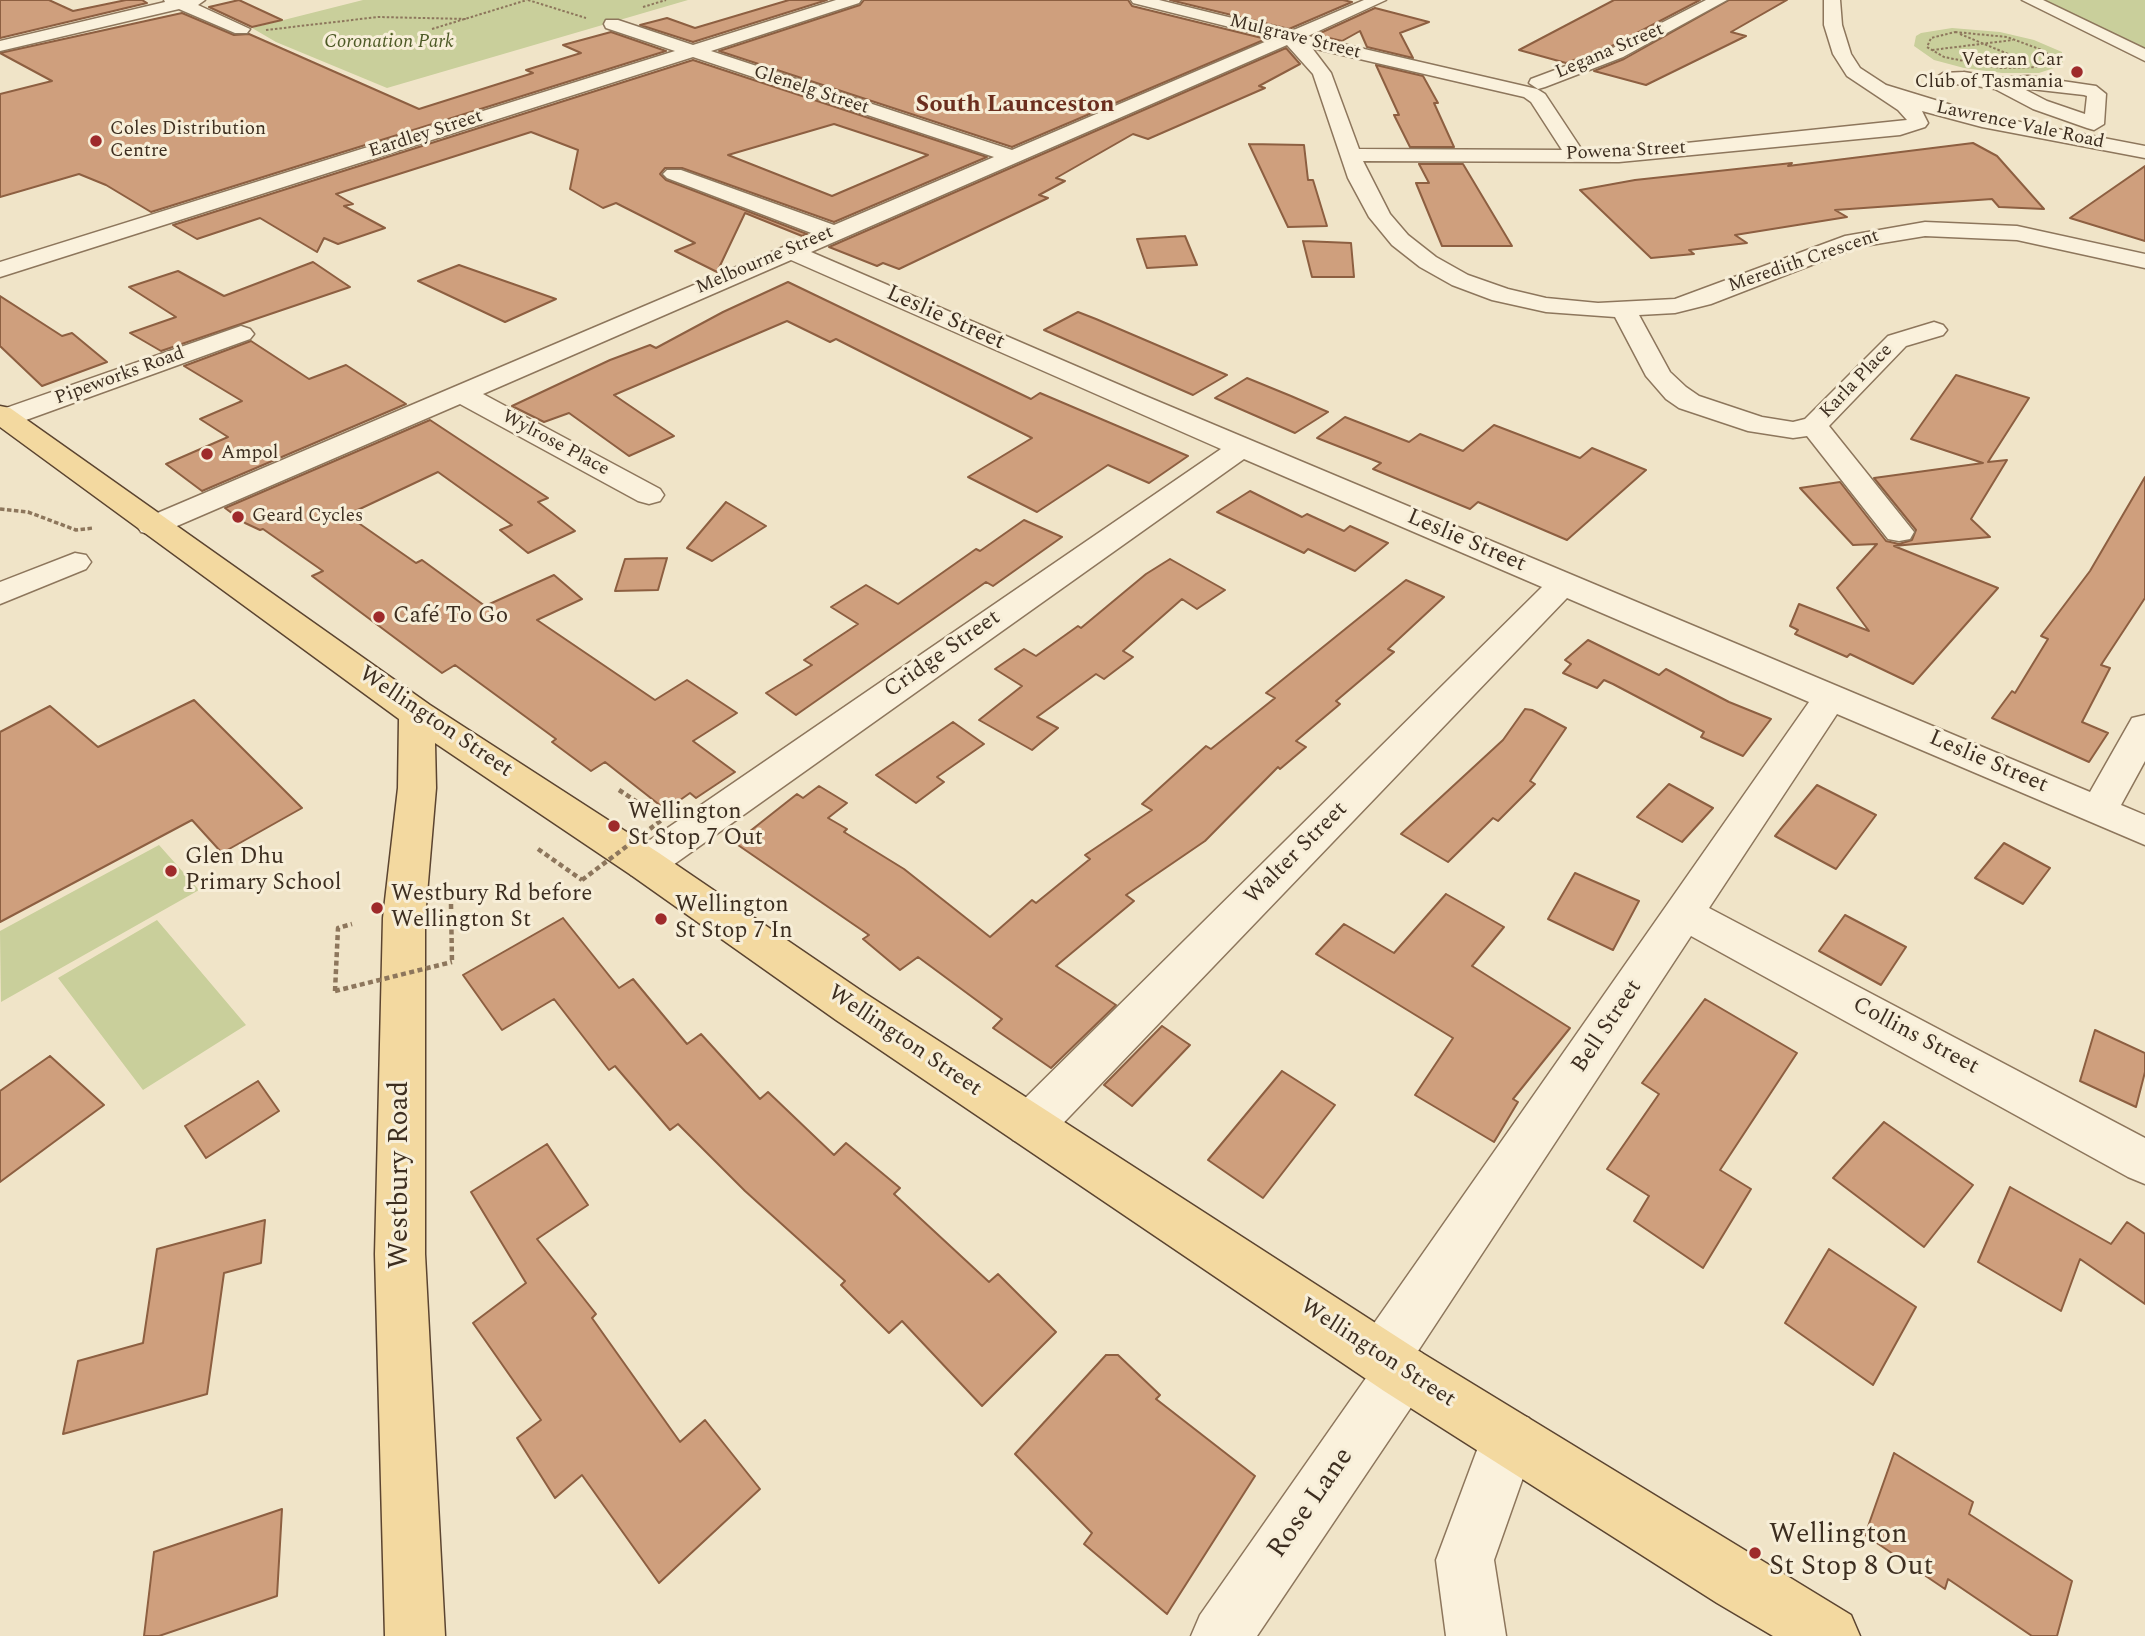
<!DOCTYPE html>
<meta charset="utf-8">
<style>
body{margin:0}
canvas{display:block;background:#f0e4c8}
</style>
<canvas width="2145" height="1636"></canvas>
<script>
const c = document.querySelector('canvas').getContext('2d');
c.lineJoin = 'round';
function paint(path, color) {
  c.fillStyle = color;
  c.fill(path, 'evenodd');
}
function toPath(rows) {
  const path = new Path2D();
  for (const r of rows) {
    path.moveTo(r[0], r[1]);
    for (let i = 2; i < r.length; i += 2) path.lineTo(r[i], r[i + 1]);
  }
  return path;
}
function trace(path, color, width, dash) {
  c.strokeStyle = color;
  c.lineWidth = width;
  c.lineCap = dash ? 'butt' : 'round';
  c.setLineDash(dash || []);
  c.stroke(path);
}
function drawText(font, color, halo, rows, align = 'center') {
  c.font = font + ' Spectral,serif';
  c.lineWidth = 6;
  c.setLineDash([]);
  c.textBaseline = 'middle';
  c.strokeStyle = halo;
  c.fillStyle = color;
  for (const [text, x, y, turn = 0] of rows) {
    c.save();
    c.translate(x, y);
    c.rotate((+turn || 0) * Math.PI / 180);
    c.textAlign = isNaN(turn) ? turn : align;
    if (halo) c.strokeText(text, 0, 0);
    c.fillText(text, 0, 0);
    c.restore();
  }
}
paint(toPath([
 [363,0,688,0,387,88,276,42,252,28],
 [2040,0,2145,0,2145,50],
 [1952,28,2000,32,2034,40,2062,52,2063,65,2039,73,2002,73,1964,68,1934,60,1914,46,1916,36,1921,33],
 [159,845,199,890,1,1002,0,931],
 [157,920,246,1025,143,1090,58,978]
]), '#c9cf9b');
const building = toPath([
 [0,0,49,0,73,11,126,0,142,0,147,3,0,38,0,0],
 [239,0,282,20,252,27,209,7,239,0],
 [789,0,827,0,693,42,640,25,667,18,695,28,789,0],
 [864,0,1128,0,1132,6,1266,39,1012,147,719,51,860,5,864,0],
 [1170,0,1343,0,1352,2,1289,29,1170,0],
 [1614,0,1700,0,1610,47,1566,63,1519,50,1614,0],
 [1729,0,1787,0,1731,32,1746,36,1646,85,1594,71,1624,59,1729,0],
 [1375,8,1429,22,1400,33,1413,58,1367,47,1360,31,1342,41,1316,35,1375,8],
 [182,13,234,35,249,34,419,109,533,73,526,70,581,53,563,45,611,32,666,51,151,212,106,185,79,174,0,197,0,94,52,81,0,53,182,13],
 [1286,48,1300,64,1259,86,1265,88,1148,139,1133,134,1056,178,1065,181,1039,195,1048,198,899,269,883,263,877,266,829,247,1286,48],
 [693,60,987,157,834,222,682,168,665,168,660,174,666,180,807,234,802,236,745,213,717,272,675,251,695,243,616,203,603,208,570,189,578,150,531,132,336,194,353,204,344,206,385,228,338,244,324,238,317,252,260,218,197,239,173,225,693,60],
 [834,124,928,155,832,196,728,155,834,124],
 [1376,65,1423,76,1438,103,1434,103,1454,147,1410,147,1394,115,1399,115,1376,65],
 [1973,143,1997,156,2044,209,1999,207,1992,199,1835,210,1847,217,1735,235,1747,243,1689,250,1694,254,1651,258,1580,190,1635,180,1792,163,1788,166,1973,143],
 [1249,144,1304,145,1308,180,1313,180,1327,226,1288,227,1249,144],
 [1419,164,1463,164,1512,246,1442,246,1416,183,1429,183,1419,164],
 [2145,166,2145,241,2070,218,2145,166],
 [1185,236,1197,265,1147,268,1137,239,1185,236],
 [1303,241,1351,243,1354,277,1312,277,1303,241],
 [313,262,350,287,161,351,130,333,176,317,129,287,178,271,224,296,313,262],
 [459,265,556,299,505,322,418,281,459,265],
 [788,282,1031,399,1040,393,1188,456,1149,483,1108,465,1037,512,968,477,1032,438,836,339,830,342,787,321,614,395,674,436,629,456,569,413,544,422,512,406,610,360,650,345,656,348,723,312,788,282],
 [0,296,62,336,72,333,107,362,42,386,0,346,0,296],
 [1078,312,1096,319,1227,375,1193,395,1044,330,1078,312],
 [251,341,309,379,346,365,406,404,202,491,166,464,228,437,200,419,242,401,184,366,251,341],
 [1956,375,2029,398,1988,462,2007,460,1971,519,1990,537,1894,546,1998,588,1913,684,1850,654,1847,657,1795,634,1798,630,1790,626,1799,604,1869,631,1837,588,1877,544,1853,545,1800,488,1840,482,1886,541,1899,544,1912,540,1916,530,1874,478,1983,463,1911,439,1956,375],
 [1247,378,1291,396,1328,412,1295,433,1215,398,1247,378],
 [1345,417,1409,442,1420,434,1463,451,1494,425,1580,458,1592,448,1646,470,1567,540,1478,502,1470,509,1373,469,1381,463,1317,438,1345,417],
 [430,420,548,498,538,502,575,531,528,553,500,530,512,525,438,472,347,515,416,563,422,560,485,606,554,575,582,599,537,620,655,700,687,680,737,713,693,741,735,772,696,798,690,793,666,810,605,762,591,771,552,742,556,739,455,665,442,673,312,576,323,571,263,529,260,530,245,523,225,508,430,420],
 [2145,477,2145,598,2101,665,2110,668,2082,722,2108,733,2089,762,1992,718,2012,691,2015,693,2048,639,2041,636,2090,571,2145,477],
 [1250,491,1302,517,1307,514,1344,531,1350,526,1388,543,1355,571,1308,549,1304,553,1217,512,1250,491],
 [726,502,766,526,712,561,687,548,726,502],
 [1024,520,1062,537,993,586,986,582,796,715,766,693,812,665,804,660,858,624,831,607,866,585,898,604,976,549,980,551,1024,520],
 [667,558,658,590,615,591,625,559,667,558],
 [1170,559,1225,590,1197,609,1182,599,1123,651,1133,657,1104,679,1096,674,1037,717,1058,728,1032,750,979,720,1022,686,995,669,1024,649,1036,656,1078,626,1081,628,1146,574,1170,559],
 [1406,580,1444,597,1388,649,1394,652,1336,701,1340,704,1296,741,1306,747,1280,769,1278,767,1205,841,1126,895,1134,901,1056,966,1116,1005,1051,1068,993,1028,1002,1019,918,957,900,970,863,939,869,935,735,843,797,794,803,798,819,786,847,803,828,818,847,829,844,832,904,869,990,937,1032,900,1036,903,1090,859,1085,855,1152,810,1142,804,1206,746,1211,749,1275,698,1266,693,1406,580],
 [1588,640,1659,675,1666,669,1729,702,1771,719,1743,756,1701,737,1704,732,1613,684,1604,680,1597,688,1563,673,1571,664,1565,660,1588,640],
 [194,700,302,808,222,853,192,820,0,922,0,732,50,706,98,747,194,700],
 [1525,709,1532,710,1566,728,1530,781,1535,784,1498,821,1493,818,1448,862,1401,834,1503,740,1525,709],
 [953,722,984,744,937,777,944,782,916,803,876,775,953,722],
 [1669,784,1713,808,1682,842,1637,817,1669,784],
 [1817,785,1876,815,1836,869,1775,836,1817,785],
 [2004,843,2050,868,2023,904,1975,878,2004,843],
 [1575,873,1639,901,1613,950,1548,919,1575,873],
 [1446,894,1504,927,1472,966,1570,1028,1513,1099,1518,1102,1494,1142,1415,1095,1453,1038,1316,954,1344,924,1394,953,1446,894],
 [1845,915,1906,947,1881,985,1819,951,1845,915],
 [563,918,619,988,633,979,687,1044,701,1034,760,1099,768,1092,834,1155,846,1143,900,1188,894,1194,989,1282,998,1274,1056,1332,982,1406,902,1321,889,1333,841,1285,845,1281,745,1191,678,1124,670,1130,615,1066,609,1070,554,999,502,1030,463,975,563,918],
 [1705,999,1797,1053,1720,1170,1751,1189,1703,1268,1634,1221,1649,1196,1607,1169,1659,1094,1642,1083,1705,999],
 [1162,1026,1190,1045,1132,1106,1104,1085,1162,1026],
 [2095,1030,2145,1053,2145,1072,2136,1107,2080,1081,2095,1030],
 [50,1056,104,1105,0,1182,0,1091,50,1056],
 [1282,1071,1335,1105,1263,1198,1208,1160,1282,1071],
 [258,1081,279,1111,206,1158,185,1126,258,1081],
 [1884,1122,1973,1185,1924,1247,1833,1178,1884,1122],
 [547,1144,588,1205,537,1239,596,1314,592,1318,680,1442,705,1420,760,1489,659,1583,582,1475,555,1498,517,1438,541,1420,473,1323,526,1283,471,1192,547,1144],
 [2010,1187,2111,1244,2127,1222,2145,1234,2145,1304,2080,1259,2061,1311,1978,1262,2010,1187],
 [265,1220,261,1263,224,1273,207,1394,63,1434,78,1361,143,1343,157,1249,265,1220],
 [1829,1249,1916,1307,1873,1385,1785,1323,1829,1249],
 [1106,1355,1118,1355,1160,1395,1156,1399,1255,1476,1167,1614,1084,1544,1092,1533,1015,1454,1106,1355],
 [1894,1453,1973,1502,1969,1514,2072,1581,2057,1636,2032,1636,1948,1579,1945,1589,1865,1535,1894,1453],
 [282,1509,277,1596,159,1636,144,1636,154,1552,282,1509]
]);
paint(building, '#cf9f7d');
trace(building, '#8d5f41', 2);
const minor = toPath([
 [164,0,205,0,198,5,250,29,247,33,235,33,179,9,0,51,0,41,165,2,164,0],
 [836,0,861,0,859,3,711,51,1012,150,1274,38,1133,3,1131,0,1159,0,1289,32,1364,0,1386,0,1308,36,1537,89,1545,94,1582,150,1619,150,1907,120,1898,110,1847,76,1833,54,1824,25,1824,0,1840,0,1842,25,1851,54,1860,68,1886,85,1984,115,2145,146,2145,158,1982,127,1922,111,1928,123,1925,127,1900,135,1619,162,1363,161,1390,214,1408,235,1436,257,1468,275,1508,289,1546,298,1598,303,1675,299,1845,236,1925,222,2017,226,2145,254,2145,268,2017,240,1925,236,1858,247,1711,304,1675,313,1639,315,1670,372,1686,387,1699,396,1762,417,1793,422,1805,419,1888,336,1934,322,1943,325,1947,330,1943,335,1906,346,1829,426,1914,532,1910,539,1899,541,1888,539,1807,436,1793,438,1748,431,1679,408,1666,399,1646,376,1615,317,1546,312,1492,300,1452,285,1420,267,1392,245,1369,217,1348,178,1313,74,1287,45,811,252,1143,395,2090,792,2132,718,2145,715,2145,761,2121,805,2145,815,2145,845,1837,714,1709,908,2145,1138,2145,1184,2128,1177,1691,936,1418,1351,1422,1353,1430,1372,1422,1391,1257,1636,1191,1636,1200,1615,1366,1378,1355,1358,1363,1339,1809,702,1567,598,1047,1140,1030,1146,1013,1140,1007,1125,1013,1110,1542,587,1244,459,659,875,645,879,631,875,625,864,631,853,1221,449,791,260,483,394,660,489,664,495,660,501,649,504,638,501,460,404,163,532,152,535,141,532,137,526,141,520,814,234,667,178,663,174,667,170,681,170,834,225,994,157,693,57,0,277,0,262,675,51,606,28,604,24,606,20,618,20,693,45,836,0],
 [1312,48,1524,97,1531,102,1562,150,1359,149,1331,73,1312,48],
 [1706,0,1727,0,1623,57,1545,87,1538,89,1529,83,1531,79,1611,49,1706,0],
 [2022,0,2043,0,2145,49,2145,61,2022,0],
 [1964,72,2000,78,2028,76,2096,86,2106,94,2104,124,2094,130,2087,128,2033,109,1995,89,1964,84,1943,85,1934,79,1943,73,1964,72],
 [2022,88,2084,95,2087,96,2085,114,2047,101,2022,88],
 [241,326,250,329,254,334,250,339,15,424,0,425,0,410,241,326],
 [75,553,86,555,91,562,86,569,0,604,0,582,75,553],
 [1509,1410,1529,1418,1537,1438,1494,1560,1506,1636,1446,1636,1436,1560,1489,1418,1509,1410]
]);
const major = toPath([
 [0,406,10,408,430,705,659,853,866,994,1422,1353,1851,1615,1860,1636,1773,1636,1717,1603,1384,1391,836,1020,631,875,435,743,436,788,425,918,425,1254,445,1636,385,1636,375,1254,383,918,398,788,399,719,0,427,0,406]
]);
trace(minor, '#8d765c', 3);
trace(major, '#5b4430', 3);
trace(toPath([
 [528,0,586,18],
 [643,7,666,0],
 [432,29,527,0],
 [266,30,378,17,467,19],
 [1955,32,2007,37,2042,50,2056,60,2040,67,2000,68,1944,57,1927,47,1931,38,1955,32],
 [1960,34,2013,56],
 [1932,50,2013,40]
]), '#8d765c', 2, [2.5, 2]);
trace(toPath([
 [0,509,28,512,76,530,93,528]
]), '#8d765c', 3.5, [4.5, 2.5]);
trace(toPath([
 [619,790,654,813],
 [538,849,582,880],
 [451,904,452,962],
 [335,991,338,928,352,924]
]), '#8d765c', 4.5, [5, 3.5]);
paint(minor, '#faf1dc');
paint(major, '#f3d9a0');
trace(toPath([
 [582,880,663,819],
 [335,991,452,962]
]), '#8d765c', 4.5, [5, 3.5]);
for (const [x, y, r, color] of [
 [2077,72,7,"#9e2a2b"],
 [96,141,7,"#9e2a2b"],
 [207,454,7,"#9e2a2b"],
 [238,517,7,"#9e2a2b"],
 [379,617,7,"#9e2a2b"],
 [614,826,7,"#9e2a2b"],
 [171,871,7,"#9e2a2b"],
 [377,908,7,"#9e2a2b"],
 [661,919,7,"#9e2a2b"],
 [1755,1553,7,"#9e2a2b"]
]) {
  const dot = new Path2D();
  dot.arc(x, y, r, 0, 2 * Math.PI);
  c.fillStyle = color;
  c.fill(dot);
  trace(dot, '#f7eed8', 2.5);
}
drawText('19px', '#3d2e20', '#f7eed8', [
 ["Mulgrave Street",1295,38,14],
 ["Legana Street",1610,52,-23],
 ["Glenelg Street",811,91,18],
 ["Lawrence Vale Road",2020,126,12],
 ["Eardley Street",426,135,-18],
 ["Powena Street",1626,152,-3],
 ["Melbourne Street",765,261,-23],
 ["Meredith Crescent",1804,262,-19],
 ["Pipeworks Road",120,377,-20],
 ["Karla Place",1857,382,-46],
 ["Wylrose Place",555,444,28]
]);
drawText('italic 19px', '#4d5a26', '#f7eed8', [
 ["Coronation Park",389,43]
]);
drawText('19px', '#3d2e20', '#f7eed8', [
 ["Veteran Car",2063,61,"right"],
 ["Club of Tasmania",2063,83,"right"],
 ["Coles Distribution",110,130],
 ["Centre",110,152],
 ["Ampol",221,454],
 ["Geard Cycles",252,517]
], 'left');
drawText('23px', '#3d2e20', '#f7eed8', [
 ["Leslie Street",945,319,24],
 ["Leslie Street",1466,542,23],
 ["Cridge Street",943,655,-35],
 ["Wellington Street",435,723,34],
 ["Leslie Street",1988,763,23],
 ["Walter Street",1297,854,-45],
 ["Bell Street",1608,1027,-56],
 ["Collins Street",1915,1037,28],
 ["Wellington Street",904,1042,34],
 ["Wellington Street",1377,1354,33]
]);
drawText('23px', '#3d2e20', '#f7eed8', [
 ["Café To Go",393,617],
 ["Wellington",628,813],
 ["St Stop 7 Out",628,839],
 ["Glen Dhu",185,858],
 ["Primary School",185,884],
 ["Westbury Rd before",391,895],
 ["Wellington St",391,921],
 ["Wellington",675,906],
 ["St Stop 7 In",675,932]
], 'left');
drawText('bold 24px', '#6b2e1e', '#f7eed8', [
 ["South Launceston",1015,106]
]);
drawText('28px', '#3d2e20', '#f7eed8', [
 ["Westbury Road",402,1175,-90],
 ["Rose Lane",1312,1504,-55]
]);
drawText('28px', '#3d2e20', '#f7eed8', [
 ["Wellington",1769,1537],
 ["St Stop 8 Out",1769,1569]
], 'left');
</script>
